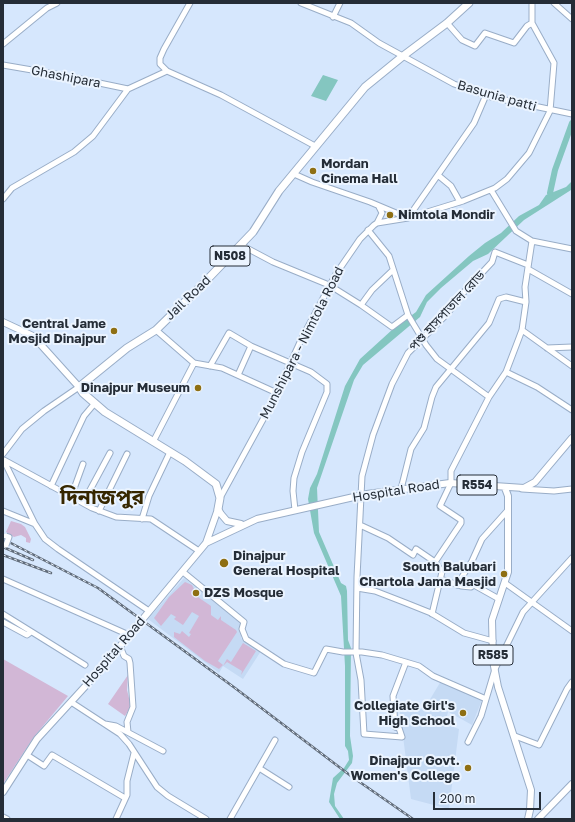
<!DOCTYPE html>
<meta charset="utf-8">
<style>
body{margin:0}
#map{position:relative;width:575px;height:822px;overflow:hidden;background:#d6e7fd;font-family:"Golos Text",sans-serif}
canvas{display:block}
.frame{position:absolute;inset:0;border:4px solid #252d37;pointer-events:none}
.scale{position:absolute;left:433px;top:792px;width:108px;height:18px;box-sizing:border-box;border:2px solid #252d37;border-top:0;padding-left:5px;font-size:12px;line-height:14px;white-space:nowrap;color:#252d37;-webkit-text-stroke:3px #ebf4ff;paint-order:stroke}
</style>
<div id="map">
<canvas width="575" height="822"></canvas>
<div class="frame"></div>
<div class="scale">200 m</div>
</div>
<script>
const c = document.querySelector('canvas').getContext('2d');
c.lineJoin = 'round';
function paint(path, color) {
  c.fillStyle = color;
  c.fill(path, 'evenodd');
}
function toPath(rows) {
  const path = new Path2D();
  for (const r of rows) {
    path.moveTo(r[0], r[1]);
    for (let i = 2; i < r.length; i += 2) path.lineTo(r[i], r[i + 1]);
  }
  return path;
}
function trace(path, color, width, dash) {
  c.strokeStyle = color;
  c.lineWidth = width;
  c.lineCap = dash ? 'butt' : 'round';
  c.setLineDash(dash || []);
  c.stroke(path);
}
function drawText(font, color, halo, rows, align = 'center') {
  c.font = font + ' "Golos Text","Noto Sans Bengali",sans-serif';
  c.lineWidth = 4;
  c.setLineDash([]);
  c.textBaseline = 'middle';
  c.strokeStyle = halo;
  c.fillStyle = color;
  for (const [text, x, y, turn = 0] of rows) {
    c.save();
    c.translate(x, y);
    c.rotate((+turn || 0) * Math.PI / 180);
    c.textAlign = isNaN(turn) ? turn : align;
    if (halo) c.strokeText(text, 0, 0);
    c.fillText(text, 0, 0);
    c.restore();
  }
}
paint(toPath([
 [184,578,241,623,241,638,261,651,243,679,223,666,219,673,148,619],
 [441,681,482,700,472,725,429,701],
 [399,705,448,712,445,724,459,729,449,809,411,799]
]), '#c5daf4');
paint(toPath([
 [11,521,21,524,25,527,31,539,30,543,26,542,26,538,21,535,14,537,6,532],
 [185,582,192,585,194,589,192,593,211,606,211,615,218,620,221,616,221,620,236,630,237,632,218,661,223,665,219,669,205,661,174,637,174,632,180,634,182,631,189,637,191,634,189,633,199,616,192,612,183,625,174,619,176,617,171,614,161,626,154,618,169,597],
 [243,643,256,651,241,675,242,671,227,662,223,666,227,659,231,662],
 [3,659,68,696,33,738,3,784],
 [128,675,127,690,131,706,125,716,108,704]
]), '#d2b7d6');
paint(toPath([
 [323,75,338,80,326,101,311,96],
 [572,181,571,190,524,220,488,254,473,261,441,288,427,302,420,317,363,365,354,380,317,488,319,532,341,583,346,586,347,591,348,640,351,648,350,736,353,756,352,763,337,783,334,794,335,806,344,819,340,819,329,802,333,778,344,768,349,760,348,751,345,746,345,666,341,596,314,533,308,499,310,488,317,474,345,386,360,359,393,329,416,312,426,295,469,256,485,243,501,233,519,216,539,205,546,195,566,187]
]), '#84c6c0');
trace(toPath([
 [550,193,555,170,572,123]
]), '#84c6c0', 6);
const minor = toPath([
 [190,3,164,49,160,58,160,64,167,71,221,95,315,146],
 [301,3,351,23,379,43,454,84,491,97,572,114],
 [554,3,572,19],
 [333,17,340,3],
 [447,23,462,40,475,46,485,33,514,43,527,26,532,23],
 [3,44,47,8,57,3],
 [3,65,61,75,128,89],
 [294,174,312,182,370,202,408,218,463,201,495,188,507,179,529,153,550,111,554,63,532,23,532,3],
 [439,176,451,186,460,202],
 [491,190,516,231,532,241,572,249],
 [3,199,12,188,74,152,93,136,128,89,167,71],
 [377,223,382,213,379,207],
 [368,230,389,256,408,315,426,345,437,359,489,397],
 [241,245,273,262,329,285,361,305,372,290,393,270],
 [528,269,572,294],
 [361,305,392,327,408,315],
 [156,330,194,363,222,368,277,393],
 [522,330,572,366],
 [547,348,572,347],
 [210,366,229,333,251,346,311,372,327,384,327,392,302,452,294,478,293,491,295,510],
 [506,372,537,387,572,410],
 [238,375,251,346],
 [153,442,194,363],
 [3,454,22,429,44,411,79,387],
 [4,460,92,508,116,517,151,519,199,551],
 [4,461,35,524],
 [51,486,84,416,95,403],
 [401,489,411,449,424,428,432,397,436,387,489,323,499,299,506,297,526,302],
 [522,489,554,491,572,489],
 [71,497,83,464],
 [220,498,272,403,301,340,336,274,360,239,374,225,377,223,408,218,410,215,474,123,486,95],
 [83,503,110,453],
 [3,511,35,524,45,539,58,549,149,611],
 [99,511,127,454],
 [142,519,149,496,170,452],
 [360,525,388,538,413,555,416,549,435,562],
 [183,572,244,622,242,629,246,639,284,664,314,673,326,649,343,652,362,652,382,655,419,666,433,676,486,699],
 [3,579,129,635],
 [441,579,461,586,471,587,474,585,499,599],
 [505,583,572,631],
 [457,585,472,561,482,539,508,510],
 [357,588,375,591,406,603,431,613,464,633,493,641],
 [3,614,85,665],
 [432,614,442,572,435,562,461,523,461,520,440,506,451,483,451,471,489,397,506,372,519,338,522,330,526,302,525,287,532,241],
 [3,622,27,635,31,632],
 [120,646,124,656,129,659,130,663,133,707,127,722,128,732],
 [406,662,393,696,395,727,399,728,402,737,364,734,361,680,356,653,357,577,362,476,373,435,392,384,408,353,447,314,464,292,492,262,495,252,528,265],
 [71,702,120,734,129,744,157,787,168,796,206,819],
 [105,724,116,726,163,751],
 [515,736,539,745,567,689,572,682],
 [468,742,481,716,495,669,523,612,572,558],
 [27,755,44,766,52,755,125,798],
 [259,768,289,787],
 [3,817,7,819],
 [116,819,127,795,127,781,134,753],
 [230,819,275,740]
]);
const major = toPath([
 [3,322,33,336,79,387],
 [505,488,508,496,508,572,492,620,493,661,498,687,531,790,530,810,528,819],
 [218,509,221,514,227,521,241,524],
 [206,543,257,519,367,494,450,483,524,488,535,482,572,438],
 [3,792,37,739,102,668,206,543,218,509],
 [538,819,572,784]
]);
const highway = toPath([
 [218,509,220,498,216,484,185,461,105,412,83,393,79,387,127,348,156,330,202,285,253,232,279,191,365,87,403,56,447,23,469,3]
]);
trace(minor, '#99adc7', 7);
trace(major, '#99adc7', 8);
trace(highway, '#99adc7', 9);
trace(minor, '#fff', 5);
trace(major, '#fff', 6);
trace(highway, '#fff', 7);
const rail = toPath([
 [3,539,98,588,235,688,351,776,413,819],
 [3,547,33,560],
 [3,555,51,573]
]);
trace(rail, '#616c7a', 2.5);
trace(rail, '#ebf4ff', 1, [3]);
const minorBridge = toPath([
 [6,536,9,537,6,545]
]);
trace(minorBridge, '#99adc7', 7, []);
trace(minorBridge, '#fff', 5);
for (const [x, y, r, color] of [
 [313,171,4,"#8e6f13"],
 [390,215,4,"#8e6f13"],
 [114,331,4,"#8e6f13"],
 [198,388,4,"#8e6f13"],
 [224,563,5,"#8e6f13"],
 [504,574,4,"#8e6f13"],
 [196,593,4,"#8e6f13"],
 [463,713,4,"#8e6f13"],
 [468,768,4,"#8e6f13"]
]) {
  const dot = new Path2D();
  dot.arc(x, y, r, 0, 2 * Math.PI);
  c.fillStyle = color;
  c.fill(dot);
  trace(dot, '#ebf4ff', 1.5);
}
for (const [x, y, w] of [
 [230,256,40],
 [477,485,40],
 [493,655,40]
]) {
  const box = new Path2D();
  box.roundRect(x - w / 2, y - 10, w, 20, 3);
  c.fillStyle = '#ebf4ff';
  c.fill(box);
  trace(box, '#252d37', 1);
}
drawText('bold 12px', '#252d37', null, [
 ["N508",230,256],
 ["R554",477,485],
 ["R585",493,655]
]);
drawText('13px', '#252d37', '#ebf4ff', [
 ["Ghashipara",66,77,11],
 ["Basunia patti",497,96,16],
 ["Jail Road",188,298,-44],
 ["পশু হাসপাতাল রোড",447,311,-47],
 ["Munshipara - Nimtola Road",302,343,-63],
 ["Hospital Road",396,491,-9],
 ["Hospital Road",114,652,-49]
]);
drawText('bold 13px', '#252d37', '#ebf4ff', [
 ["Mordan",321,164,"left"],
 ["Cinema Hall",321,179,"left"],
 ["Nimtola Mondir",398,215,"left"],
 ["Central Jame",106,324],
 ["Mosjid Dinajpur",106,339],
 ["Dinajpur Museum",190,388],
 ["Dinajpur",233,556,"left"],
 ["General Hospital",233,571,"left"],
 ["South Balubari",496,567],
 ["Chartola Jama Masjid",496,582],
 ["DZS Mosque",204,593,"left"],
 ["Collegiate Girl's",455,706],
 ["High School",455,721],
 ["Dinajpur Govt.",460,761],
 ["Women's College",460,776]
], 'right');
drawText('bold 21px', '#362700', '#ebf4ff', [
 ["দিনাজপুর",102,497]
]);
</script>
